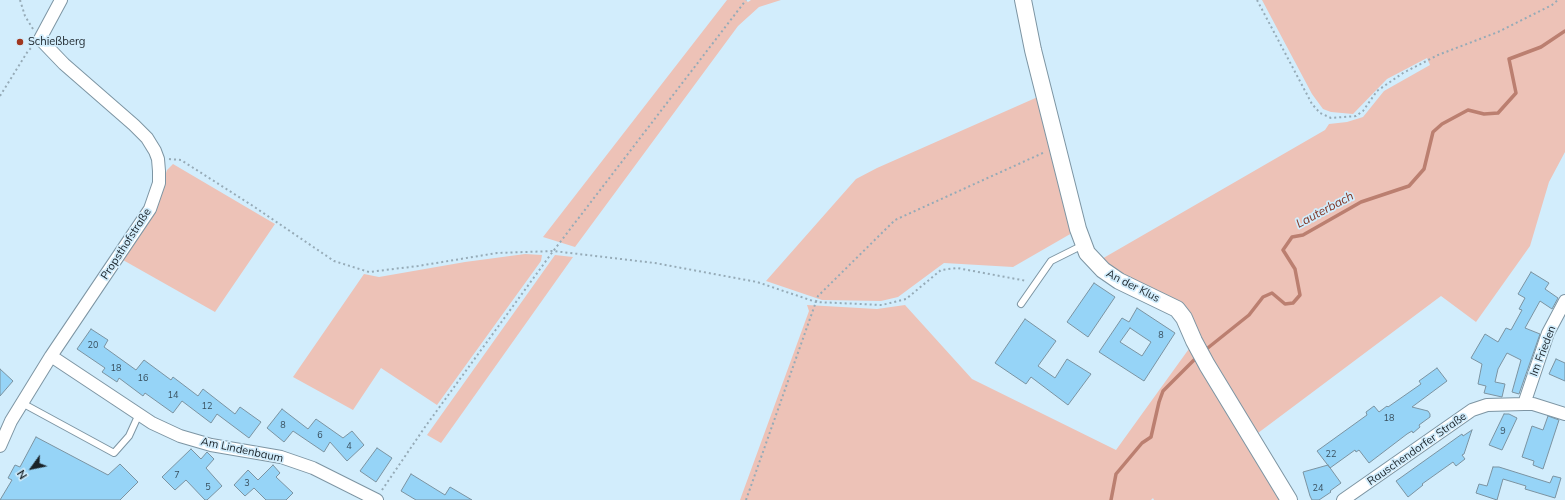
<!DOCTYPE html>
<meta charset="utf-8">
<style>
body{margin:0}
#map{position:relative;width:1565px;height:500px;overflow:hidden;background:#d2edfc;font-family:Mulish,sans-serif}
canvas{display:block}
.north{position:absolute;left:12px;top:448px;width:40px;height:40px;-webkit-text-stroke:3px #d2edfc;paint-order:stroke;rotate:237deg;font-size:11px;font-weight:700;line-height:16px;text-align:center;color:#192228}
.north::after{content:'';display:block;margin:auto;width:14px;height:18px;background:#192228;clip-path:polygon(50% 0,100% 100%,50% 72%,0 100%)}
</style>
<div id="map">
<canvas width="1565" height="500"></canvas>
<div class="north">N</div>
</div>
<script>
const c = document.querySelector('canvas').getContext('2d');
c.lineJoin = 'round';
function paint(path, color) {
  c.fillStyle = color;
  c.fill(path, 'evenodd');
}
function toPath(rows) {
  const path = new Path2D();
  for (const r of rows) {
    path.moveTo(r[0], r[1]);
    for (let i = 2; i < r.length; i += 2) path.lineTo(r[i], r[i + 1]);
  }
  return path;
}
function trace(path, color, width, dash) {
  c.strokeStyle = color;
  c.lineWidth = width;
  c.lineCap = dash ? 'butt' : 'round';
  c.setLineDash(dash || []);
  c.stroke(path);
}
function drawText(font, color, halo, rows, align = 'center') {
  c.font = font + ' Mulish,sans-serif';
  c.lineWidth = 3.5;
  c.setLineDash([]);
  c.textBaseline = 'middle';
  c.strokeStyle = halo;
  c.fillStyle = color;
  for (const [text, x, y, turn = 0] of rows) {
    c.save();
    c.translate(x, y);
    c.rotate((+turn || 0) * Math.PI / 180);
    c.textAlign = isNaN(turn) ? turn : align;
    if (halo) c.strokeText(text, 0, 0);
    c.fillText(text, 0, 0);
    c.restore();
  }
}
paint(toPath([
 [727,0,745,0,748,2,751,0,781,0,759,7,738,26,575,247,543,237],
 [1262,0,1565,0,1565,152,1549,182,1530,246,1476,322,1441,296,1254,436,1210,362,1190,316,1117,274,1100,260,1325,130,1329,124,1347,122,1363,117,1384,91,1430,65,1427,58,1387,79,1353,114,1331,112,1323,109,1312,94],
 [1040,96,1072,233,1013,267,944,263,898,297,881,301,822,300,766,281,856,179,877,168],
 [173,164,275,224,215,312,123,260,152,215,167,170],
 [525,254,542,255,541,261,437,405,381,368,353,410,293,377,364,274,379,277,465,262],
 [555,255,573,257,441,443,427,435],
 [807,305,877,309,905,305,972,379,1116,450,1191,346,1283,500,1154,500,1153,498,1151,500,740,500,809,311]
]), '#edc2b7');
trace(toPath([
 [1204,351,1249,315,1263,297,1272,293,1285,304,1293,303,1300,295,1295,269,1283,250,1292,237,1303,235,1361,202,1409,186,1424,169,1433,132,1442,124,1468,110,1484,114,1498,113,1516,93,1509,59,1541,47,1565,31],
 [1111,500,1116,474,1142,443,1151,437,1159,402,1163,391,1198,356]
]), '#bb7f70', 3.5);
const building = toPath([
 [1531,272,1549,283,1545,289,1558,298,1552,309,1540,301,1525,328,1540,334,1519,394,1512,392,1521,360,1507,353,1498,369,1495,382,1505,384,1502,397,1484,393,1486,386,1478,384,1482,364,1471,358,1485,334,1498,342,1506,328,1511,330,1522,310,1519,309,1525,298,1518,294,1531,272],
 [1094,283,1115,297,1088,337,1067,322,1094,283],
 [1137,308,1175,333,1144,381,1099,352,1122,318,1129,322,1137,308],
 [1130,328,1151,342,1142,356,1120,342,1130,328],
 [1025,319,1056,341,1038,366,1055,378,1067,359,1091,374,1068,405,1031,377,1026,384,995,363,1025,319],
 [91,329,108,340,104,347,136,370,144,360,171,380,173,377,198,396,203,389,235,414,240,407,261,422,249,438,217,414,211,423,182,401,173,413,145,393,143,396,119,378,117,382,102,372,105,368,77,349,91,329],
 [1556,359,1565,363,1565,381,1549,374,1556,359],
 [1437,368,1447,381,1412,407,1428,411,1430,414,1430,417,1419,425,1420,427,1413,433,1412,431,1407,434,1369,463,1359,450,1356,452,1355,450,1330,468,1317,451,1367,415,1366,412,1374,406,1379,412,1387,406,1388,407,1421,384,1419,381,1437,368],
 [0,369,13,381,0,396,0,369],
 [282,409,308,429,316,419,343,438,352,431,364,445,347,461,330,442,324,452,293,431,284,442,267,428,282,409],
 [1504,414,1509,414,1517,418,1502,450,1489,445,1504,414],
 [1548,416,1559,420,1543,469,1533,465,1534,461,1522,457,1532,426,1543,430,1548,416],
 [1472,430,1464,454,1462,455,1465,459,1456,466,1453,462,1422,484,1423,485,1408,497,1396,481,1462,434,1463,436,1472,430],
 [36,437,108,475,120,464,138,482,120,500,0,500,12,480,8,478,15,465,20,467,36,437],
 [377,448,392,458,376,482,360,471,377,448],
 [191,449,201,459,207,452,214,459,206,468,222,486,207,500,205,500,186,480,175,490,162,477,191,449],
 [273,465,280,473,276,477,293,493,286,500,266,500,254,488,245,496,234,485,248,470,258,480,273,465],
 [1328,465,1341,483,1330,491,1331,492,1319,500,1312,500,1310,496,1303,472,1328,465],
 [1493,467,1499,467,1550,483,1553,476,1561,478,1555,498,1525,489,1526,486,1503,479,1497,500,1476,493,1479,484,1487,486,1493,467],
 [411,474,445,495,450,487,472,500,416,500,401,491,411,474]
]);
paint(building, '#96d4f7');
trace(building, '#7b93a1', 1);
const lane = toPath([
 [1021,304,1051,261,1083,245],
 [22,403,114,453,129,436,139,414]
]);
const street = toPath([
 [51,356,152,423,180,436,211,445,281,457,313,468,377,500],
 [1524,404,1548,333,1565,301],
 [0,446,11,421,51,356,150,209,159,183,159,171,158,159,155,151,147,138,134,125,64,64,40,39,61,0],
 [1343,500,1472,410,1487,405,1524,404,1533,404,1565,414]
]);
const secondary = toPath([
 [1023,0,1033,50,1078,229,1087,253,1103,270,1119,281,1177,309,1184,318,1194,341,1207,365,1289,500]
]);
trace(lane, '#7d95a3', 8);
trace(street, '#7d95a3', 14);
trace(secondary, '#7d95a3', 18);
trace(toPath([
 [20,0,25,16,33,29],
 [1257,0,1312,104,1320,113,1331,118,1356,116,1363,111,1377,91,1403,73,1438,55,1498,32,1552,5,1558,0],
 [0,96,28,51,32,47],
 [169,159,181,160,253,206,334,261,369,272,418,266,497,253,553,251,655,263,757,282,816,302,882,305,906,299,941,270,957,268,1027,281],
 [382,490,425,427,551,254,746,0],
 [746,500,818,296,895,220,1045,152]
]), '#96abb7', 2, [2, 3]);
trace(lane, '#fff', 6);
trace(street, '#fff', 12);
trace(secondary, '#fff', 16);
for (const [x, y, r, color] of [
 [20,42,4,"#a0371f"]
]) {
  const dot = new Path2D();
  dot.arc(x, y, r, 0, 2 * Math.PI);
  c.fillStyle = color;
  c.fill(dot);
  trace(dot, '#d2edfc', 1.5);
}
drawText('9px', '#384e5c', null, [
 ["8",1161,335],
 ["20",93,345],
 ["18",116,368],
 ["16",143,378],
 ["14",173,395],
 ["12",207,406],
 ["18",1389,418],
 ["8",283,425],
 ["9",1503,431],
 ["6",320,435],
 ["4",349,446],
 ["22",1331,454],
 ["7",177,475],
 ["3",247,483],
 ["5",208,487],
 ["24",1318,488]
]);
drawText('11px', '#192228', '#d2edfc', [
 ["Schießberg",28,42]
], 'left');
drawText('11px', '#192228', '#d2edfc', [
 ["Propsthofstraße",126,244,-57],
 ["An der Klus",1133,286,27],
 ["Im Frieden",1543,351,-69],
 ["Rauschendorfer Straße",1417,449,-35],
 ["Am Lindenbaum",242,450,12]
]);
drawText('italic 12px', '#813524', '#d2edfc', [
 ["Lauterbach",1325,210,-28]
]);
</script>
